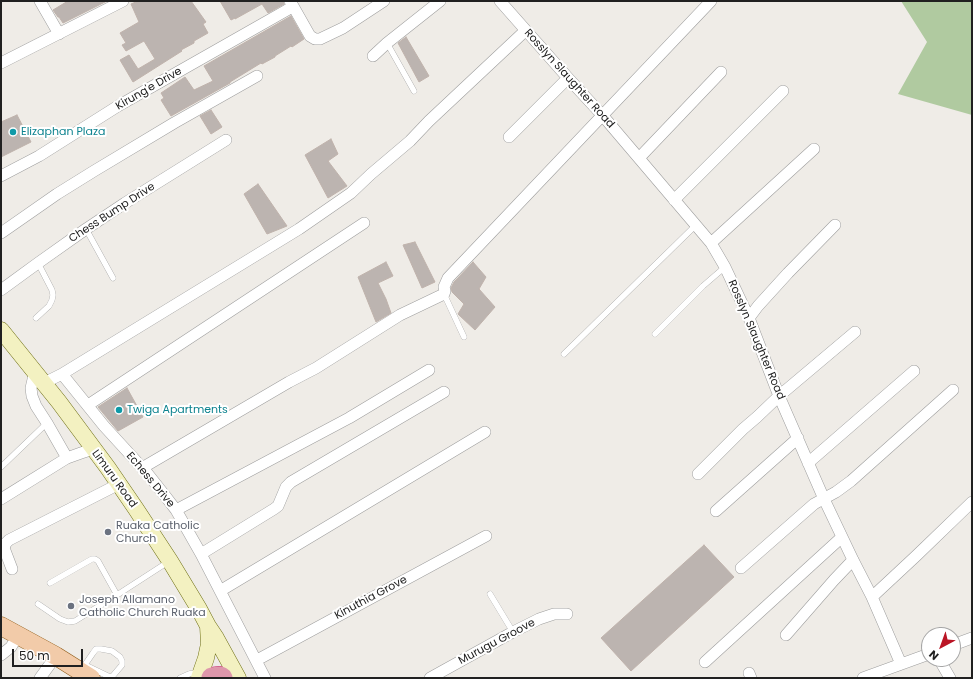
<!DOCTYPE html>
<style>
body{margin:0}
#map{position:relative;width:973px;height:679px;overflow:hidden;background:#efece7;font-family:Poppins,sans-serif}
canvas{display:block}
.frame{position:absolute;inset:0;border:2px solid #202020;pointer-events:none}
.north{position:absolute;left:921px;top:627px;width:40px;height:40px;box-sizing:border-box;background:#fff;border:1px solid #a6a6a6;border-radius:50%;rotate:221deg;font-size:11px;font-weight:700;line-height:16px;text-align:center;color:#202020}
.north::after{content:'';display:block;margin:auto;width:14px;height:18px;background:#ba1525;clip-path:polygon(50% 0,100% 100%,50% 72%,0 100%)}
.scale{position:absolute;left:12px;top:649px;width:71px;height:18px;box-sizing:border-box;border:2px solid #202020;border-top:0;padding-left:5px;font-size:12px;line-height:14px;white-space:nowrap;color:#202020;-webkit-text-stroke:3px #fff;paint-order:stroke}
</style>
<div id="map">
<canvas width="973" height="679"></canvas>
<div class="frame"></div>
<div class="north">N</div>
<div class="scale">50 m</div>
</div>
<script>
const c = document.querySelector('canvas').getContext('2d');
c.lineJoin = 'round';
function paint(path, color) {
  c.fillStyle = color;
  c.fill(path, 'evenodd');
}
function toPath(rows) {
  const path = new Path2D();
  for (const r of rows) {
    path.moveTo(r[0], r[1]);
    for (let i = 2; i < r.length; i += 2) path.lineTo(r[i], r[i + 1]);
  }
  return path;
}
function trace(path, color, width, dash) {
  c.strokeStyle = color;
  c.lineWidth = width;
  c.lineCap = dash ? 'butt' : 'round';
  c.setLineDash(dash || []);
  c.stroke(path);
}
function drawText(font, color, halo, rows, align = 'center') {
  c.font = font + ' Poppins,sans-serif';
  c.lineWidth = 4;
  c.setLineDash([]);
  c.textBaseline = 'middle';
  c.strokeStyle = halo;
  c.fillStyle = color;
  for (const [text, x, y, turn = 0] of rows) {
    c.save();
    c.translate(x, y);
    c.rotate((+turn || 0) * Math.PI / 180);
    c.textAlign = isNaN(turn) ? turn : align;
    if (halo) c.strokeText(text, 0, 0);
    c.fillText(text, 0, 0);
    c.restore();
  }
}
paint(toPath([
 [901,1,972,1,972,115,898,94,927,42]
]), '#b0caa0');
const building = toPath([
 [68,1,107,1,63,23,59,17,58,17,53,10,68,1],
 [138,1,191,1,206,22,203,24,208,33,194,41,194,43,181,50,182,51,133,82,120,60,129,55,138,69,155,59,144,41,126,51,122,45,126,43,120,33,139,22,131,4,138,1],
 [220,1,283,1,284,4,268,13,262,4,235,19,235,18,231,20,220,1],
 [291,16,304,39,292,47,291,46,275,56,275,57,262,64,261,63,230,82,230,83,171,116,161,100,164,98,161,93,185,77,194,90,213,81,204,66,291,16],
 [406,37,429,76,419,82,398,43,406,37],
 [211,110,222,127,211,134,200,116,211,110],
 [17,115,31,142,1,157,1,122,17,115],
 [331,139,338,154,328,161,347,186,328,198,305,155,331,139],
 [258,184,287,226,267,234,244,194,258,184],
 [415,242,435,282,422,288,403,245,415,242],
 [386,262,393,276,378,283,386,299,391,313,376,322,358,277,386,262],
 [473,262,486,277,479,289,495,307,475,330,459,315,458,314,464,304,452,292,451,288,454,282,473,262],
 [127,388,143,417,118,431,98,407,127,388],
 [704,545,734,577,631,671,601,638,704,545]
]);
paint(building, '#bcb4b0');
trace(building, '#bfb2ab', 1);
const lane = toPath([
 [387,43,414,91],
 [86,229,113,278],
 [444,294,464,337],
 [36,318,49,306,52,300,53,295,52,290,38,263],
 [655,334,703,286,725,267],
 [564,354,696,225],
 [1,467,47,423],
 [50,583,92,559,95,559,98,561,117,595,168,562],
 [490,594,513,632],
 [38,604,60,619,68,622,75,621,117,595],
 [87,666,112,678],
 [82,669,93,653,96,649,101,649,112,651,120,657,122,661,122,665,111,678],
 [180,678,189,674,199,672]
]);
const street = toPath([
 [40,1,59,34],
 [500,1,568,78,603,116,711,243,725,267,749,318,779,396,824,499,853,560,872,597,901,664],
 [293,6,310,36,315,39,320,39,343,28,384,1],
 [373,56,387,43,440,1],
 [1,63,123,1],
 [509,137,568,78],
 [639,158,721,72],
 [1,176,39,156,118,106,287,10,293,6,290,1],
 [674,200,783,91],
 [1,233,57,194,94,171,174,123,257,76],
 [711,243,814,149],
 [1,290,38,263,86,229,125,203,226,140],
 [749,318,758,306,788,273,835,225],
 [35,371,31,388,32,396,36,406,47,423,67,458],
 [62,374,299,229,351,193,371,174,410,141,429,121,525,31],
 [44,383,62,374,104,426,147,473,166,497,176,510,201,554,265,678],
 [88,405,364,223],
 [808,463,914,371],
 [142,468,289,382,316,368,400,315,444,294,445,291,444,287,448,278,711,1],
 [698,474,743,429,757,417,779,396,855,332],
 [1,499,67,458,81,453,93,449],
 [176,510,349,418,429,370],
 [716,511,798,438],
 [201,554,274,509,278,506,286,487,291,482,444,392],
 [741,568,814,504,836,492,851,481,953,390],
 [12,569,4,548,6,543,9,540,119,484],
 [220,591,485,432],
 [872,597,916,556,972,502],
 [786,635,834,580,853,560],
 [953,645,972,638],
 [1,655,11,647,18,635],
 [939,659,950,678],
 [257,660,486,536],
 [705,662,842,537],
 [749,673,751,678],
 [40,678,56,656],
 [430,678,513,632,539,619,554,614,567,614],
 [863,678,929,654]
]);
const secondary = toPath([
 [1,330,59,402,108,468,136,509,170,561,199,609,208,626,216,638,238,678],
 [199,678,206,658,209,644,208,626]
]);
const primary = toPath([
 [1,626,56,656,91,678]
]);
const highway = toPath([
 [212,678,220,677,222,678]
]);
trace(lane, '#9d9d9d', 6);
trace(street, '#9d9d9d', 12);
trace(secondary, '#6c6d11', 17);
trace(primary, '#8b5610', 19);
trace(highway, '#c93878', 22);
trace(lane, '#fff', 5.5);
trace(street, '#fff', 11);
trace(secondary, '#f3f1c1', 16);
trace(primary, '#f2cba9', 18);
trace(highway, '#de97ab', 21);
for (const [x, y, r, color] of [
 [13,132,4,"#0f9aa8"],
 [119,410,4,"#0f9aa8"],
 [108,532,4,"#6b7280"],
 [71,606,4,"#6b7280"]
]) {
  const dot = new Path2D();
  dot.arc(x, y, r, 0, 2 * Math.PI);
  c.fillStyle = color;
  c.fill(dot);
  trace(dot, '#fff', 1.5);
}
drawText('11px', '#202020', '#fff', [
 ["Rosslyn Slaughter Road",569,79,48],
 ["Kirung'e Drive",149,89,-30],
 ["Chess Bump Drive",112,213,-33],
 ["Rosslyn Slaughter Road",756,340,67],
 ["Limuru Road",114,479,54],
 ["Echess Drive",150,480,50],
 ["Kinuthia Grove",371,598,-28],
 ["Murugu Groove",497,642,-28]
]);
drawText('11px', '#0d838f', '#fff', [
 ["Elizaphan Plaza",21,132],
 ["Twiga Apartments",127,410]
], 'left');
drawText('11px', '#5b616d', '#fff', [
 ["Ruaka Catholic",116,526],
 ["Church",116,539],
 ["Joseph Allamano",79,600],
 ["Catholic Church Ruaka",79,613]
], 'left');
</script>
